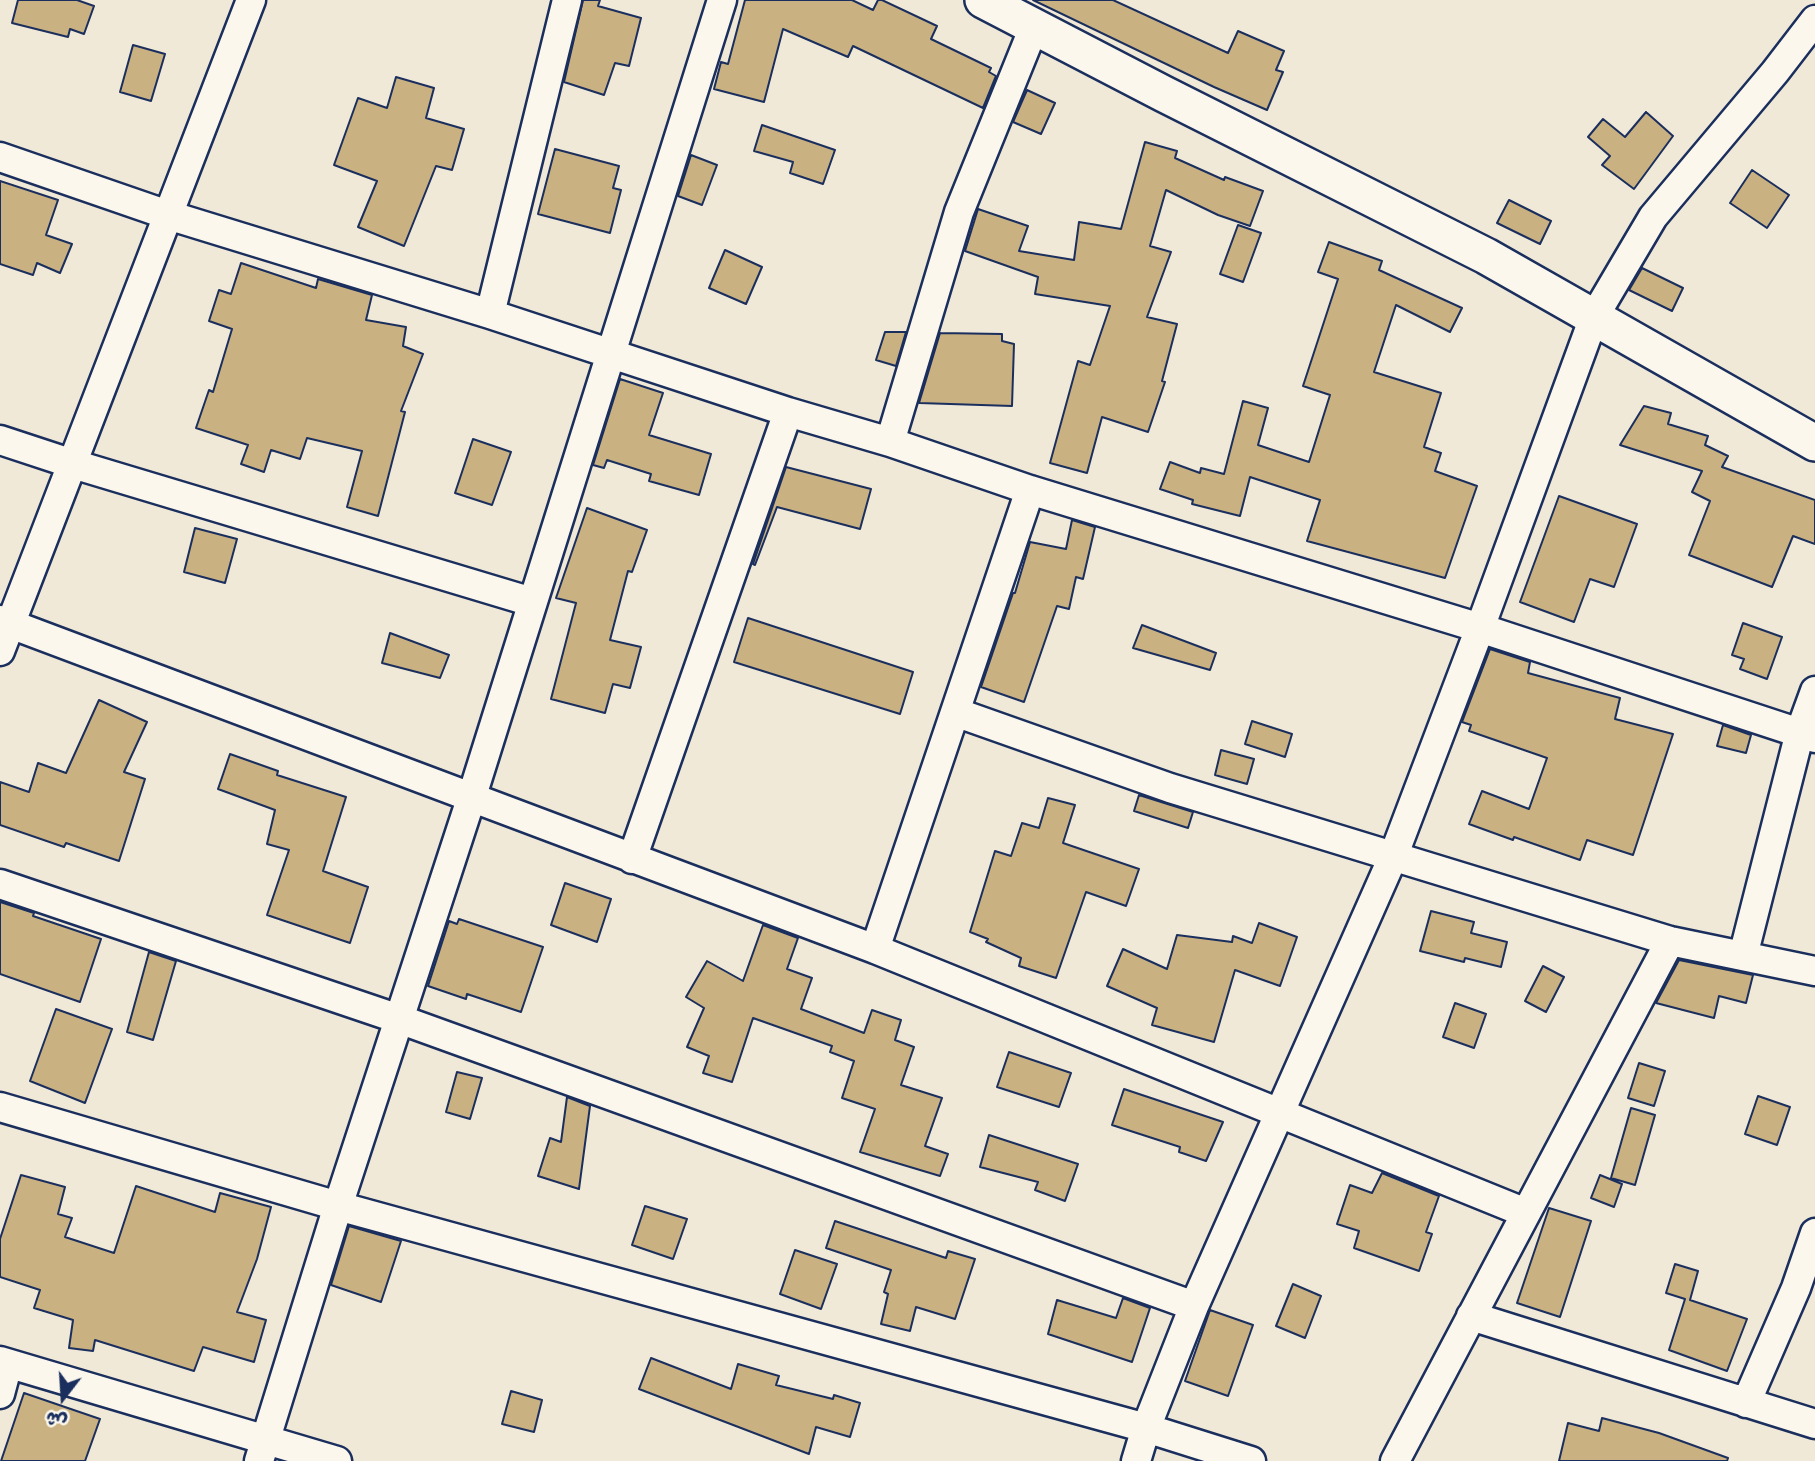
<!DOCTYPE html>
<meta charset="utf-8">
<style>
body{margin:0}
#map{position:relative;width:1815px;height:1461px;overflow:hidden;background:#f1e9d7;font-family:"Indie Flower","Playpen Sans Arabic",sans-serif}
canvas{display:block}
.north{position:absolute;left:28px;top:1363px;width:70px;height:70px;-webkit-text-stroke:5px #fbf7ec;paint-order:stroke;rotate:197deg;font-size:19px;font-weight:700;line-height:28px;text-align:center;color:#1b2f5e}
.north::after{content:'';display:block;margin:auto;width:24px;height:32px;background:#1b2f5e;clip-path:polygon(50% 0,100% 100%,50% 72%,0 100%)}
</style>
<div id="map">
<canvas width="1815" height="1461"></canvas>
<div class="north">ش</div>
</div>
<script>
const c = document.querySelector('canvas').getContext('2d');
c.lineJoin = 'round';
function paint(path, color) {
  c.fillStyle = color;
  c.fill(path, 'evenodd');
}
function toPath(rows) {
  const path = new Path2D();
  for (const r of rows) {
    path.moveTo(r[0], r[1]);
    for (let i = 2; i < r.length; i += 2) path.lineTo(r[i], r[i + 1]);
  }
  return path;
}
function trace(path, color, width, dash) {
  c.strokeStyle = color;
  c.lineWidth = width;
  c.lineCap = dash ? 'butt' : 'round';
  c.setLineDash(dash || []);
  c.stroke(path);
}
const building = toPath([
 [18,0,77,0,94,6,84,34,70,29,68,37,12,23,18,0],
 [583,0,600,0,598,6,641,18,629,66,615,63,604,95,564,82,583,0],
 [745,0,852,0,873,10,878,0,882,0,937,26,931,39,991,68,989,72,996,76,983,108,853,46,848,57,783,29,764,102,714,89,721,62,728,64,745,0],
 [1033,0,1113,0,1228,53,1238,31,1284,51,1276,70,1283,72,1267,110,1214,87,1033,0],
 [133,45,165,54,151,101,120,92,133,45],
 [396,77,434,88,426,118,464,129,452,170,436,166,404,246,358,227,377,181,334,165,358,98,387,108,396,77],
 [1027,90,1055,103,1041,134,1013,122,1027,90],
 [1646,112,1673,136,1634,189,1602,165,1610,156,1588,137,1603,119,1625,137,1646,112],
 [762,125,835,150,823,184,790,173,793,162,754,151,762,125],
 [1145,142,1177,151,1175,158,1224,180,1225,177,1263,191,1250,226,1218,215,1166,190,1150,246,1171,252,1147,317,1177,324,1162,381,1165,382,1148,432,1102,417,1087,473,1050,463,1078,361,1090,365,1110,306,1035,294,1038,277,965,251,978,209,1028,226,1019,251,1074,260,1079,222,1121,229,1145,142],
 [555,149,619,166,613,188,621,190,610,233,538,214,555,149],
 [691,155,717,165,702,205,678,196,691,155],
 [1752,170,1789,195,1767,228,1730,203,1752,170],
 [0,181,58,200,46,235,72,244,60,273,37,263,33,275,0,264,0,181],
 [1509,200,1551,221,1540,244,1497,223,1509,200],
 [1238,225,1261,233,1243,282,1220,274,1238,225],
 [1329,242,1382,261,1379,270,1462,308,1450,332,1396,305,1374,372,1441,393,1424,447,1441,453,1435,471,1477,486,1445,578,1307,541,1320,500,1250,477,1240,516,1192,504,1193,500,1160,489,1170,462,1200,473,1201,468,1224,474,1243,401,1268,408,1258,445,1309,462,1330,395,1303,386,1338,279,1318,272,1329,242],
 [725,250,762,267,746,304,709,288,725,250],
 [241,263,316,288,318,279,372,295,366,320,406,327,403,346,423,354,401,411,405,412,378,516,347,507,362,451,307,438,300,459,271,450,264,472,241,464,248,445,196,428,209,390,213,392,232,329,209,321,219,290,231,294,241,263],
 [1642,268,1683,288,1672,311,1629,290,1642,268],
 [885,332,906,332,896,366,876,360,885,332],
 [940,333,1002,334,1002,341,1014,344,1012,406,919,403,940,333],
 [620,379,663,393,649,435,711,454,699,495,649,481,651,474,607,460,604,468,593,465,620,379],
 [1644,406,1671,413,1668,424,1708,436,1705,445,1728,456,1722,467,1815,500,1815,544,1793,536,1772,587,1689,555,1710,501,1692,492,1702,471,1620,445,1644,406],
 [473,439,511,452,492,505,455,493,473,439],
 [786,467,871,489,860,529,777,507,755,565,753,564,786,467],
 [1559,496,1637,524,1614,587,1590,579,1574,622,1520,602,1559,496],
 [587,508,647,530,632,572,628,571,610,640,641,647,630,688,613,684,605,713,551,699,576,603,556,598,587,508],
 [1072,520,1095,527,1083,579,1076,577,1069,609,1057,606,1024,702,981,687,1013,593,1015,593,1030,542,1066,549,1072,520],
 [195,528,237,539,225,583,184,572,195,528],
 [748,618,913,672,900,714,734,662,748,618],
 [1743,623,1782,637,1767,679,1740,669,1744,659,1732,655,1743,623],
 [1142,625,1216,653,1210,670,1133,648,1142,625],
 [390,633,449,655,440,678,382,663,390,633],
 [1490,649,1530,662,1528,673,1620,698,1615,719,1673,734,1633,855,1587,840,1580,860,1514,837,1513,840,1469,824,1482,791,1529,809,1547,758,1469,731,1471,725,1462,722,1490,649],
 [99,700,147,722,124,772,145,779,119,861,66,843,64,847,0,825,0,782,29,792,38,763,66,773,99,700],
 [1252,721,1292,734,1285,757,1245,744,1252,721],
 [1723,725,1751,735,1746,753,1717,746,1723,725],
 [1221,750,1254,759,1247,784,1215,775,1221,750],
 [230,754,278,771,277,775,346,797,323,871,368,887,350,943,267,915,289,850,267,844,275,810,218,789,230,754],
 [1139,795,1193,812,1188,828,1134,811,1139,795],
 [1048,798,1075,805,1063,843,1139,869,1126,906,1086,892,1056,978,1019,966,1021,958,986,942,988,939,970,932,995,851,1011,856,1022,823,1039,828,1048,798],
 [565,883,611,899,597,942,551,925,565,883],
 [0,902,34,913,33,916,101,939,80,1002,0,974,0,902],
 [1431,911,1474,922,1471,933,1507,942,1501,967,1465,958,1464,962,1420,951,1431,911],
 [459,919,543,947,521,1012,467,994,466,999,428,986,449,921,457,924,459,919],
 [1259,923,1297,937,1280,986,1235,970,1214,1042,1152,1025,1157,1008,1107,986,1123,949,1167,969,1177,935,1232,942,1233,936,1252,943,1259,923],
 [763,925,798,938,787,969,812,978,801,1009,864,1033,872,1010,901,1020,895,1040,914,1047,901,1085,942,1098,925,1146,948,1154,940,1176,860,1152,875,1109,842,1098,854,1061,830,1052,832,1046,753,1018,732,1082,703,1073,709,1056,687,1047,704,1008,686,997,707,961,743,981,763,925],
 [149,952,176,961,153,1040,127,1032,149,952],
 [1679,960,1753,975,1746,1003,1719,996,1714,1018,1656,1003,1679,960],
 [1543,966,1564,977,1546,1012,1525,1001,1543,966],
 [1455,1003,1486,1014,1474,1048,1443,1037,1455,1003],
 [56,1009,112,1029,85,1103,30,1081,56,1009],
 [1009,1052,1071,1073,1059,1107,997,1087,1009,1052],
 [1639,1063,1665,1071,1654,1106,1628,1098,1639,1063],
 [457,1072,482,1078,470,1119,446,1112,457,1072],
 [1124,1089,1223,1122,1206,1161,1179,1152,1180,1147,1112,1125,1124,1089],
 [1758,1096,1790,1107,1777,1145,1745,1134,1758,1096],
 [567,1097,590,1106,579,1189,538,1176,550,1138,561,1142,567,1097],
 [1631,1108,1655,1115,1635,1185,1611,1178,1631,1108],
 [989,1135,1078,1164,1065,1201,1035,1190,1038,1182,980,1167,989,1135],
 [1382,1173,1439,1196,1426,1232,1432,1234,1419,1271,1354,1248,1359,1231,1337,1224,1350,1185,1372,1193,1382,1173],
 [21,1175,65,1187,58,1214,72,1218,65,1237,114,1253,136,1186,215,1212,220,1193,271,1207,257,1259,237,1312,266,1320,254,1362,203,1347,194,1371,95,1340,93,1351,69,1348,73,1320,34,1308,40,1290,0,1277,0,1239,21,1175],
 [1600,1175,1622,1184,1614,1207,1591,1198,1600,1175],
 [645,1206,687,1219,673,1259,632,1245,645,1206],
 [1549,1208,1591,1221,1560,1317,1517,1303,1549,1208],
 [835,1221,946,1258,948,1251,975,1259,955,1319,916,1307,910,1331,881,1324,888,1294,884,1292,891,1270,826,1248,835,1221],
 [349,1226,401,1241,381,1302,331,1285,349,1226],
 [795,1250,837,1264,821,1309,780,1294,795,1250],
 [1675,1264,1698,1271,1690,1300,1747,1319,1727,1371,1669,1350,1685,1299,1666,1293,1675,1264],
 [1293,1284,1321,1296,1305,1338,1276,1326,1293,1284],
 [1123,1298,1150,1308,1132,1362,1048,1334,1057,1300,1116,1318,1123,1298],
 [1210,1310,1253,1325,1228,1396,1185,1381,1210,1310],
 [651,1358,731,1389,738,1364,779,1376,776,1385,833,1399,834,1395,860,1403,850,1437,816,1427,809,1454,639,1389,651,1358],
 [511,1391,542,1400,534,1432,502,1424,511,1391],
 [24,1393,100,1419,85,1461,1,1461,24,1393],
 [1602,1418,1659,1433,1728,1458,1727,1461,1559,1461,1568,1423,1599,1431,1602,1418]
]);
paint(building, '#cab181');
trace(building, '#1b2f5e', 2);
const minor = toPath([
 [0,157,168,215,490,314,788,412,890,442,1030,490,1480,628,1815,738],
 [490,314,567,0],
 [0,440,73,464,532,602],
 [890,442,959,212,1034,27],
 [0,620,875,949,1526,1213],
 [0,651,251,0],
 [955,712,1170,788,1670,941,1815,971],
 [632,859,788,412],
 [0,884,399,1019,1194,1306],
 [875,949,1030,490],
 [1743,956,1800,732,1815,691],
 [0,1107,338,1206,1146,1428,1251,1461],
 [1471,1316,1815,1424],
 [0,1361,337,1461],
 [0,1394,8,1364],
 [1746,1403,1796,1288,1815,1233],
 [259,1461,338,1206,472,796,722,0],
 [1136,1461,1146,1428,1194,1306,1393,857,1480,628,1594,317,1653,217,1775,72,1815,20],
 [1395,1461,1670,941]
]);
const tertiary = toPath([
 [983,0,1164,94,1486,256,1815,443]
]);
trace(minor, '#1b2f5e', 33);
trace(tertiary, '#1b2f5e', 40);
trace(minor, '#fbf7ec', 28);
trace(tertiary, '#fbf7ec', 35);
</script>
